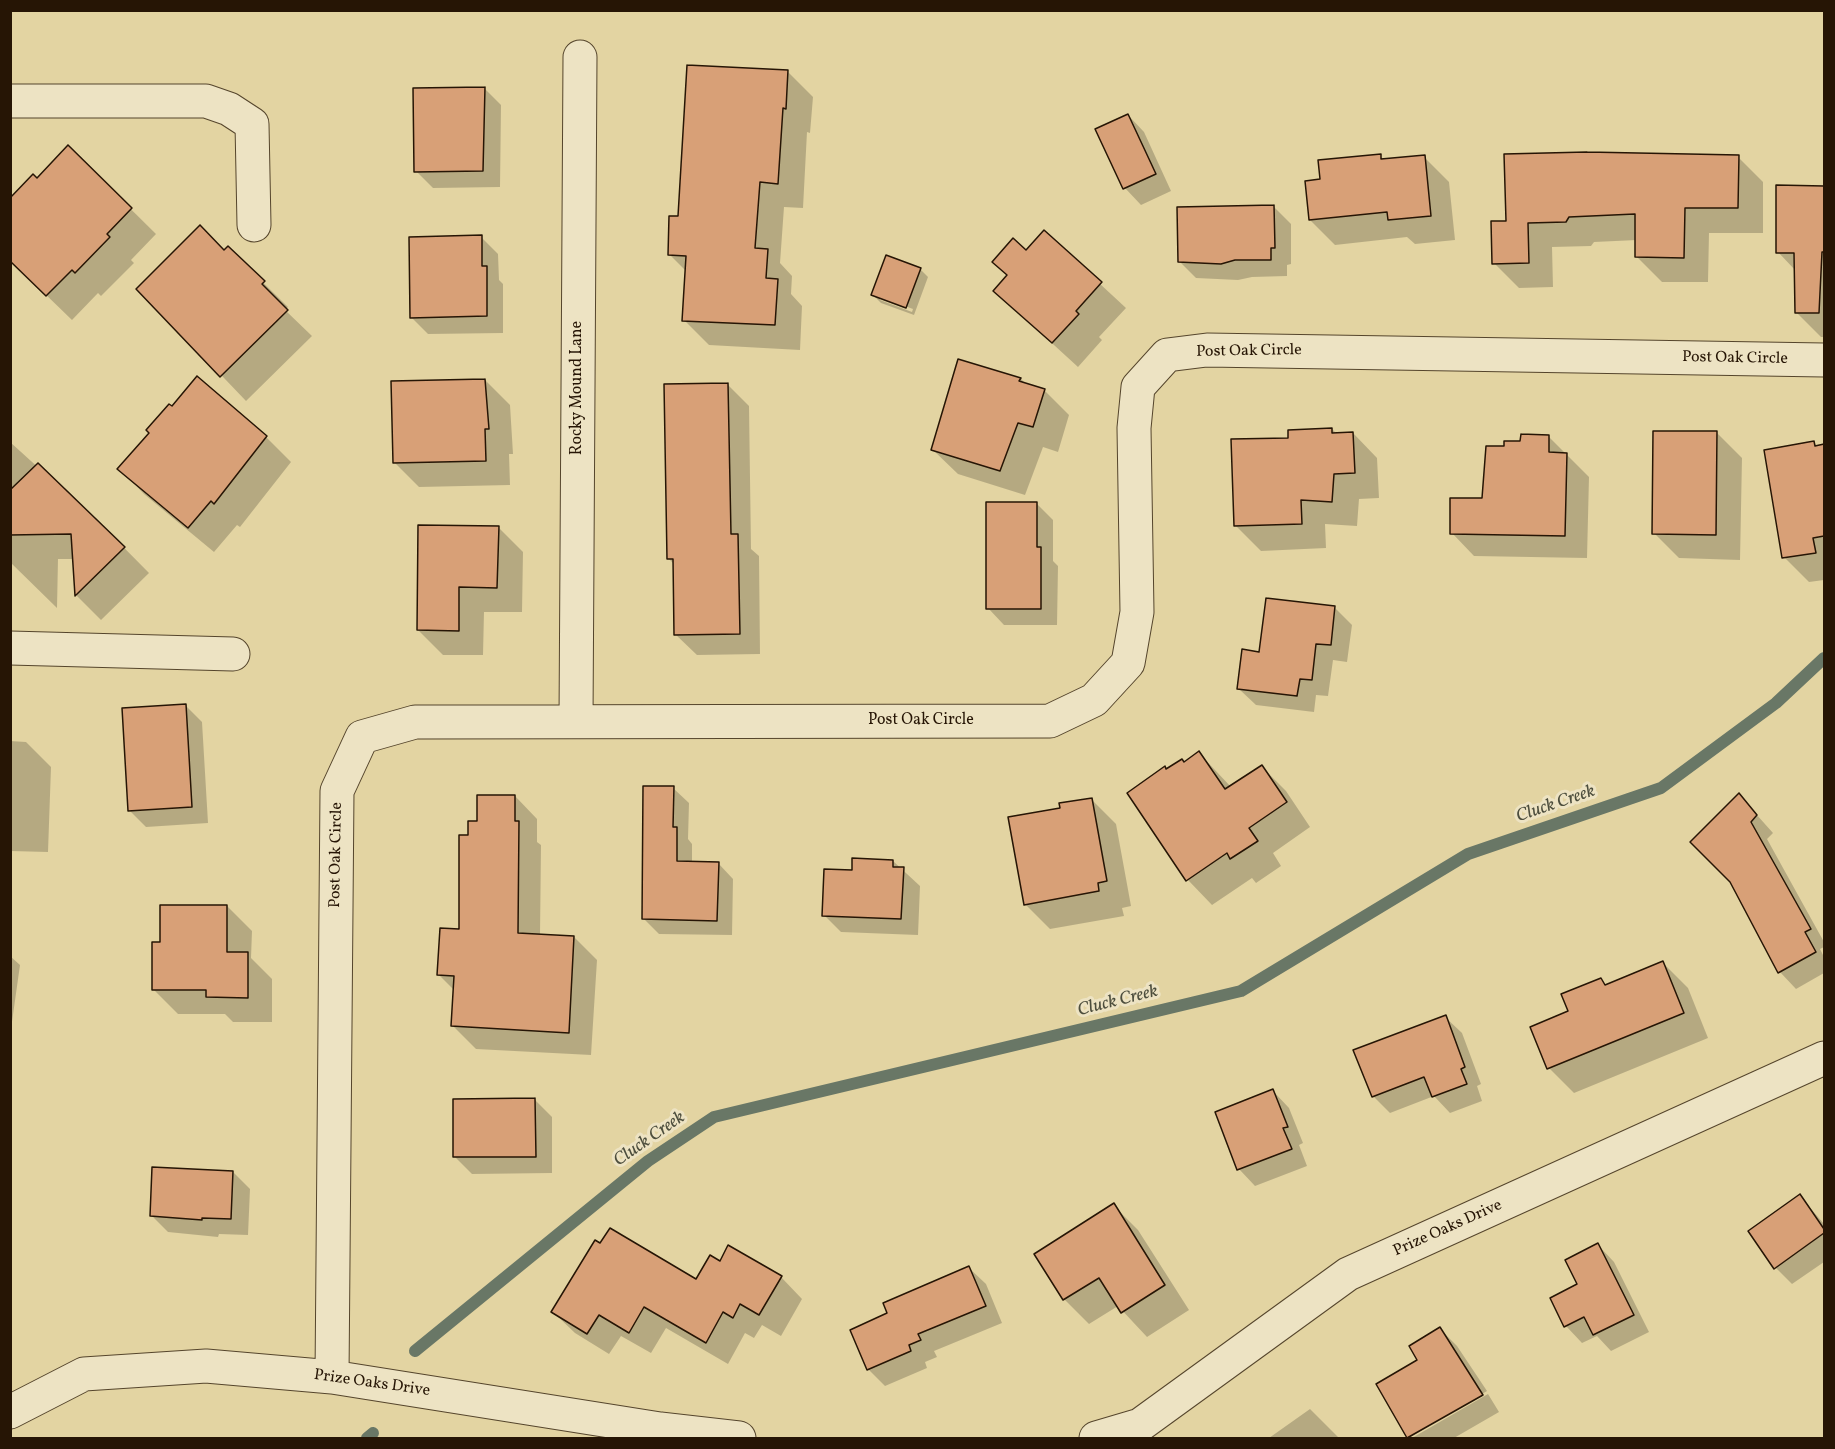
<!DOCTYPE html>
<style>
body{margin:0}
#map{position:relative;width:1835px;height:1449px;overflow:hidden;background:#e3d4a2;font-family:Vollkorn,serif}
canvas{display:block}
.frame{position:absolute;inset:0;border:12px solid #261505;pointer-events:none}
</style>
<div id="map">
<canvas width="1835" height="1449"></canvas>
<div class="frame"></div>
</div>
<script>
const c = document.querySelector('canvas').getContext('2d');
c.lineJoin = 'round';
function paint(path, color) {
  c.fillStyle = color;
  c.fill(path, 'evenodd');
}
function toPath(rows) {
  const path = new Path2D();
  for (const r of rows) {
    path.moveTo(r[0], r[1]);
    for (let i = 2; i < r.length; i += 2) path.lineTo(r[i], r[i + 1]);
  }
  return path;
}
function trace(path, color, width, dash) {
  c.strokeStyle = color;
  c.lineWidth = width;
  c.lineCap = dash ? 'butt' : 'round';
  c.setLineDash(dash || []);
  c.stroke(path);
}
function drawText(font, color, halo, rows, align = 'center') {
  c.font = font + ' Vollkorn,serif';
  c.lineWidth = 6;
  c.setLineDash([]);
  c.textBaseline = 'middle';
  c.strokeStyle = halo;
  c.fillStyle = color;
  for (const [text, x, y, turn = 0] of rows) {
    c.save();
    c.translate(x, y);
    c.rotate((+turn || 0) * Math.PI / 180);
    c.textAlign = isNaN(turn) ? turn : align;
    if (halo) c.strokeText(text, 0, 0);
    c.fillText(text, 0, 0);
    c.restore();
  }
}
paint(toPath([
 [788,72,813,97,810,133,807,132,803,208,784,207,780,263,792,276,791,294,802,306,800,350,709,345,684,320,686,271,669,254,680,218],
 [484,88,501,105,500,187,433,188,416,171],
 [1128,115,1144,132,1171,191,1141,205,1125,188],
 [68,147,156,234,131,260,134,263,101,296,98,293,72,320,10,260,37,180],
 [1380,156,1385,161,1424,157,1449,182,1455,240,1415,244,1407,237,1335,245,1310,220,1321,181],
 [1738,157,1763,182,1763,233,1709,233,1708,282,1662,282,1637,257,1637,240,1594,242,1591,246,1552,247,1553,287,1519,288,1494,263,1508,222],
 [1777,186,1824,187,1824,337,1821,337,1796,312,1795,270,1778,252],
 [1274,207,1291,224,1291,264,1287,265,1287,276,1252,277,1238,280,1196,278,1179,261],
 [1044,232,1126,308,1099,337,1102,340,1078,367,995,291],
 [481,237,498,254,499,280,503,284,503,333,428,334,411,317],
 [228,248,288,307,285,310,312,336,246,401,139,289],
 [920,269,928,277,914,315,881,303,873,295],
 [880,297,913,309,912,312,880,300],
 [959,361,1021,379,1026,384,1044,390,1069,415,1058,452,1043,447,1025,495,958,474,933,450],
 [485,380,510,405,513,454,509,454,510,485,419,487,394,462],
 [728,385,749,406,751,549,759,556,760,654,697,655,675,634,674,564,669,559],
 [1332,429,1337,434,1353,433,1377,458,1379,498,1359,499,1357,526,1325,524,1326,548,1261,551,1236,526,1290,439],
 [151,433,266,437,291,462,240,527,237,525,214,552,144,494,120,469],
 [1717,433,1742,458,1740,560,1679,558,1654,533],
 [1549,437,1589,477,1587,558,1474,556,1452,533,1483,500,1506,448],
 [10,442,63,490,65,488,149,573,101,620,77,596,74,559,58,559,57,608,10,562],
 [1814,443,1818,447,1824,446,1824,580,1809,582,1784,557],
 [1036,503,1053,520,1053,561,1058,566,1057,625,1004,625,988,608],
 [498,527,523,552,522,612,484,612,483,655,443,655,418,630],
 [1335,608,1352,625,1347,662,1333,660,1328,696,1316,695,1314,712,1256,705,1239,689,1260,653],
 [186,706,202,722,208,823,146,827,129,810],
 [10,741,26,742,51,767,48,852,10,851],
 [1199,753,1231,787,1261,766,1286,791,1310,827,1273,853,1281,866,1256,883,1252,878,1212,905,1188,880,1167,770,1184,763],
 [673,788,689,803,688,839,692,844,692,863,718,863,733,879,732,935,659,934,643,918],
 [1739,795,1773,833,1767,839,1824,942,1824,947,1820,949,1824,957,1824,973,1796,989,1780,972],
 [515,796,537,819,537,842,541,845,540,935,574,937,597,960,591,1055,476,1049,453,1026,455,991,438,974,461,931,470,836,479,823],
 [1091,799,1116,824,1131,906,1122,908,1124,916,1050,929,1025,904,1061,810],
 [893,861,920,886,918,935,841,932,824,915,853,872],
 [227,906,252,931,251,958,272,979,272,1022,233,1022,225,1014,178,1014,153,989,161,943],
 [10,956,20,965,10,1036],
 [1663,963,1688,988,1708,1038,1574,1093,1549,1068,1570,1012,1601,979,1607,986],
 [1445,1017,1462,1033,1481,1084,1477,1086,1482,1101,1450,1113,1434,1096,1390,1113,1373,1096],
 [1273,1091,1289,1108,1303,1143,1299,1145,1307,1166,1255,1186,1239,1169],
 [535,1100,552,1117,552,1173,472,1174,455,1157],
 [233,1172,250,1189,248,1235,219,1234,218,1237,168,1232,151,1215],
 [1800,1196,1824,1224,1824,1262,1792,1284,1776,1268],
 [1113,1205,1138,1230,1189,1310,1147,1337,1118,1306,1089,1324,1064,1299],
 [601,1245,697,1281,720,1263,781,1277,802,1299,781,1336,762,1325,754,1338,745,1333,728,1364,666,1328,651,1353,621,1336,609,1354,575,1333,553,1312],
 [1598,1245,1614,1262,1649,1332,1611,1351,1597,1336,1582,1343,1566,1326,1552,1298,1579,1285],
 [969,1268,986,1284,1002,1323,934,1351,937,1357,925,1362,927,1368,885,1386,868,1369,889,1314],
 [1440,1329,1457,1346,1487,1391,1409,1438,1378,1385,1419,1361],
 [1488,1394,1499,1412,1454,1438,1412,1438],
 [1310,1409,1339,1438,1269,1438]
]), '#0003');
trace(toPath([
 [415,1351,648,1161,714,1117,1241,991,1468,854,1661,788,1776,703,1824,658],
 [367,1438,373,1433]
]), '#697766', 12);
const building = toPath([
 [687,65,788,70,786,109,783,108,778,184,760,182,755,248,768,249,766,278,778,279,775,325,682,321,686,256,668,255,669,216,678,216,687,65],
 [485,87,483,171,414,172,413,88,485,87],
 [1128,114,1156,174,1123,189,1095,129,1128,114],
 [68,145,132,208,107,234,110,237,75,273,72,270,46,296,10,261,10,198,33,174,37,178,68,145],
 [1587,152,1739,155,1738,208,1685,208,1684,258,1635,257,1635,214,1569,217,1566,222,1528,223,1529,263,1492,264,1491,221,1506,221,1504,154,1587,152],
 [1381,154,1381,159,1425,155,1431,216,1388,220,1387,212,1309,220,1305,181,1320,179,1318,160,1381,154],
 [1776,185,1824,186,1824,252,1822,252,1819,313,1795,313,1794,253,1776,253,1776,185],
 [1274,205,1275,248,1271,248,1271,260,1235,260,1221,264,1178,262,1177,207,1274,205],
 [200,225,224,250,228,246,265,281,262,284,288,310,220,377,136,289,200,225],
 [1044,230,1102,282,1076,311,1079,314,1052,343,993,291,1007,275,992,262,1013,238,1026,250,1044,230],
 [482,235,482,266,487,266,487,316,410,318,409,237,482,235],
 [886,255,921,268,906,308,871,295,886,255],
 [958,359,1021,378,1019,381,1045,389,1033,427,1018,423,1000,471,931,450,958,359],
 [197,376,267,436,214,504,211,501,188,528,117,469,149,433,146,430,169,404,172,406,197,376],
 [485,379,489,429,485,429,486,461,393,463,391,381,485,379],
 [728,383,731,534,738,534,740,634,674,635,673,559,667,559,664,384,728,383],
 [1332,428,1332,433,1353,432,1355,473,1334,474,1332,502,1301,500,1302,524,1234,526,1231,439,1288,438,1288,430,1332,428],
 [1653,431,1717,431,1716,535,1652,534,1653,431],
 [1521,434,1549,435,1549,452,1567,453,1565,536,1450,534,1450,498,1482,498,1486,446,1504,446,1504,441,1520,441,1521,434],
 [1814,441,1815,446,1824,444,1824,536,1813,538,1816,553,1782,558,1764,450,1814,441],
 [38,463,125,547,75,596,71,534,10,535,10,490,38,463],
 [986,502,1037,502,1037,547,1041,547,1041,609,986,609,986,502],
 [418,525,499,526,497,588,459,587,459,631,417,630,418,525],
 [1266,598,1335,606,1331,645,1316,644,1312,680,1300,679,1297,696,1237,689,1242,649,1259,652,1266,598],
 [186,704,192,807,128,811,122,708,186,704],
 [1199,751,1225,789,1262,765,1287,802,1249,828,1258,841,1230,859,1227,853,1186,881,1127,793,1165,766,1166,769,1182,759,1184,762,1199,751],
 [643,786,674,786,673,827,677,827,677,861,719,862,717,921,642,919,643,786],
 [1739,793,1757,815,1751,822,1811,929,1805,932,1816,952,1778,973,1730,882,1690,842,1739,793],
 [477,795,515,795,515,821,519,821,518,933,574,936,569,1033,451,1026,454,976,437,975,440,928,459,929,459,835,468,835,468,821,477,821,477,795],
 [1092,798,1107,881,1098,883,1099,891,1024,905,1008,817,1060,808,1059,803,1092,798],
 [852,858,893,860,893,867,904,867,901,919,822,916,824,869,852,870,852,858],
 [160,905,227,905,227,952,248,952,248,998,206,997,206,990,152,990,152,942,160,942,160,905],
 [1663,961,1684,1013,1547,1069,1530,1027,1568,1011,1561,994,1601,978,1605,985,1663,961],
 [1446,1015,1465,1067,1461,1069,1467,1084,1432,1097,1424,1077,1372,1097,1353,1050,1446,1015],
 [1273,1089,1288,1127,1283,1128,1292,1149,1237,1170,1215,1112,1273,1089],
 [535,1098,536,1157,453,1157,453,1099,535,1098],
 [152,1167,233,1171,231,1219,202,1218,202,1220,150,1216,152,1167],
 [1800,1194,1824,1229,1824,1233,1774,1269,1748,1231,1800,1194],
 [1114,1203,1165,1285,1121,1313,1099,1278,1063,1300,1034,1254,1114,1203],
 [610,1228,696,1279,710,1255,720,1261,728,1245,782,1276,759,1315,740,1304,733,1318,723,1312,706,1343,644,1307,629,1333,599,1315,587,1334,551,1312,595,1240,600,1243,610,1228],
 [1598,1243,1634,1315,1593,1335,1584,1317,1564,1327,1550,1298,1577,1284,1565,1260,1598,1243],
 [969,1266,986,1306,918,1334,921,1340,909,1345,911,1351,867,1370,850,1330,887,1313,883,1303,969,1266],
 [1440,1327,1483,1395,1407,1438,1376,1384,1417,1360,1409,1346,1440,1327]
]);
paint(building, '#d8a077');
trace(building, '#261505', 1.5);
const minor = toPath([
 [10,101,206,101,229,109,252,124,254,225],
 [10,648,233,654],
 [576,720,580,57],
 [332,1377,337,791,362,737,415,722,1050,721,1094,700,1128,663,1137,612,1134,428,1138,387,1167,355,1207,350,1824,360],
 [10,1412,84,1374,206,1366,332,1377,660,1429,739,1438],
 [1096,1438,1140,1425,1348,1274,1824,1058]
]);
trace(minor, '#55452c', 35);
trace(minor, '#ede3c3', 33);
drawText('16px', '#261505', '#ede3c3', [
 ["Post Oak Circle",1249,352,-1],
 ["Post Oak Circle",1735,359,1],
 ["Rocky Mound Lane",578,388,-90],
 ["Post Oak Circle",921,721],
 ["Post Oak Circle",337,855,-89],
 ["Prize Oaks Drive",1448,1229,-24],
 ["Prize Oaks Drive",372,1384,8]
]);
drawText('italic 18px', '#4d4e3d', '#ede3c3', [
 ["Cluck Creek",1556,805,-19],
 ["Cluck Creek",1118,1002,-14],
 ["Cluck Creek",650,1140,-35]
]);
</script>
